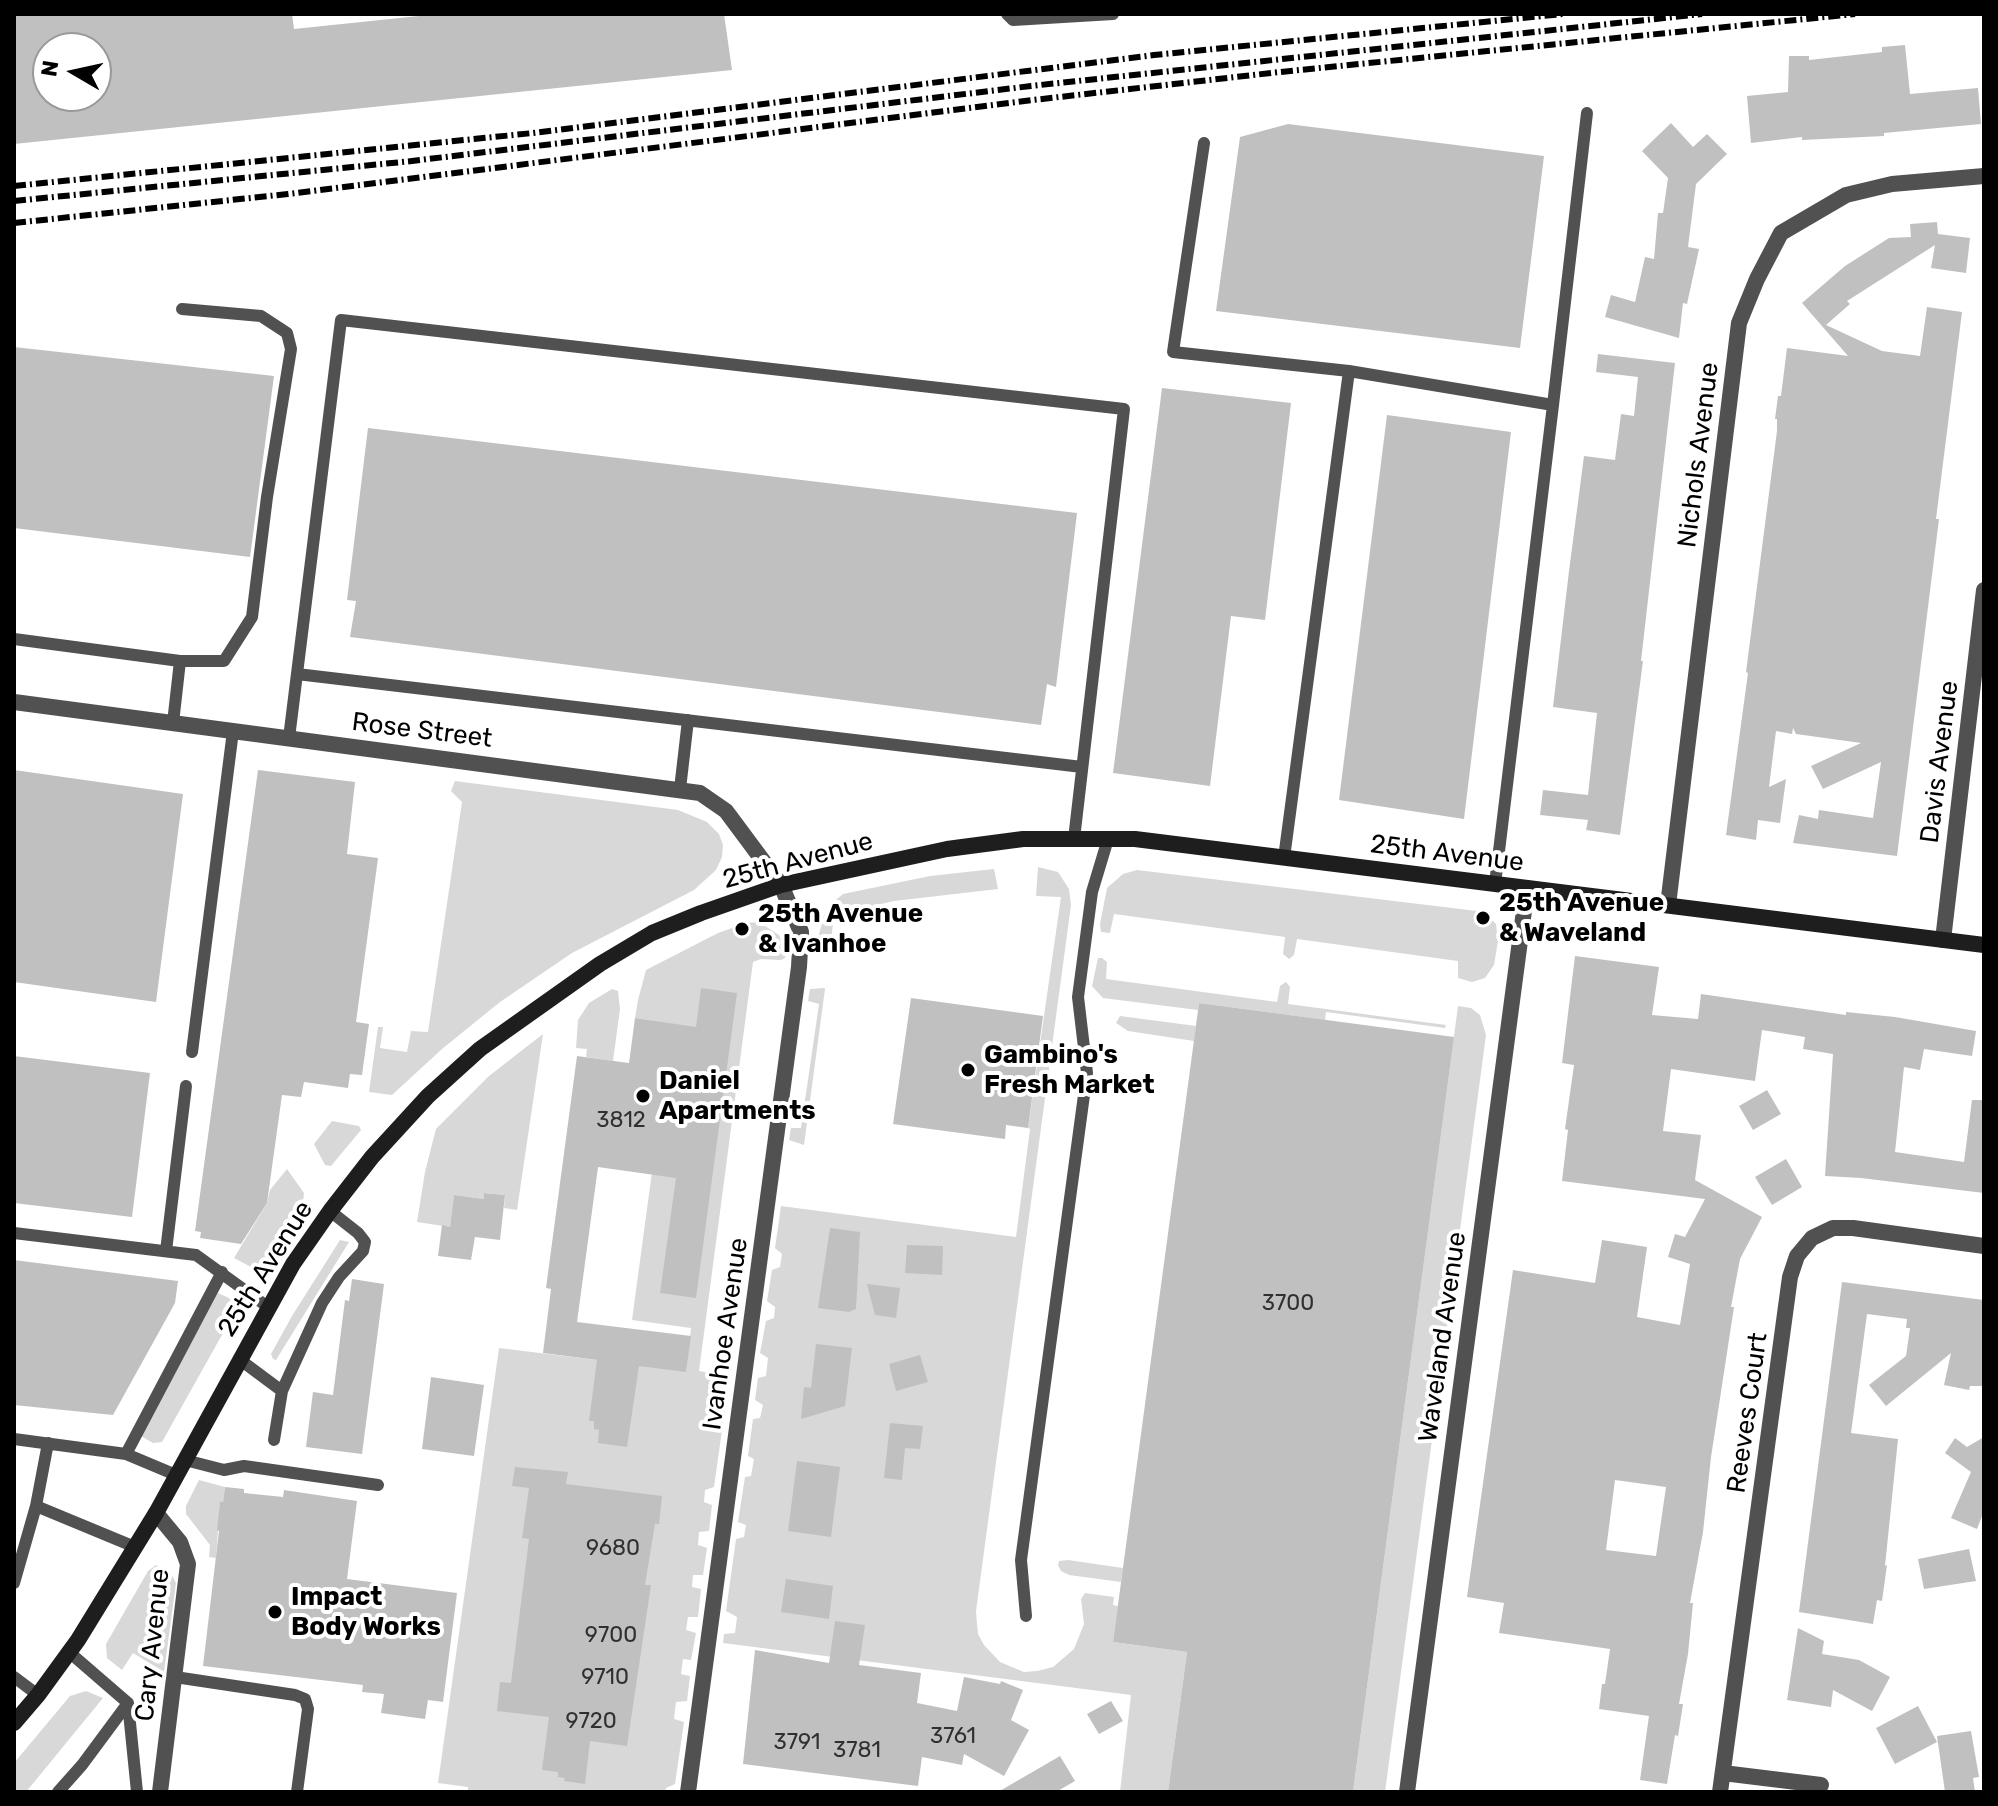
<!DOCTYPE html>
<style>
body{margin:0}
#map{position:relative;width:1998px;height:1806px;overflow:hidden;background:#fff;font-family:Rubik,sans-serif}
canvas{display:block}
.frame{position:absolute;inset:0;border:16px solid #000;pointer-events:none}
.north{position:absolute;left:32px;top:32px;width:80px;height:80px;box-sizing:border-box;background:#fff;border:2px solid #999;border-radius:50%;rotate:279deg;font-size:22px;font-weight:700;line-height:32px;text-align:center;color:#000}
.north::after{content:'';display:block;margin:auto;width:28px;height:36px;background:#000;clip-path:polygon(50% 0,100% 100%,50% 72%,0 100%)}
</style>
<div id="map">
<canvas width="1998" height="1806"></canvas>
<div class="frame"></div>
<div class="north">N</div>
</div>
<script>
const c = document.querySelector('canvas').getContext('2d');
c.lineJoin = 'round';
function paint(path, color) {
  c.fillStyle = color;
  c.fill(path, 'evenodd');
}
function toPath(rows) {
  const path = new Path2D();
  for (const r of rows) {
    path.moveTo(r[0], r[1]);
    for (let i = 2; i < r.length; i += 2) path.lineTo(r[i], r[i + 1]);
  }
  return path;
}
function trace(path, color, width, dash) {
  c.strokeStyle = color;
  c.lineWidth = width;
  c.lineCap = dash ? 'butt' : 'round';
  c.setLineDash(dash || []);
  c.stroke(path);
}
function drawText(font, color, halo, rows, align = 'center') {
  c.font = font + ' Rubik,sans-serif';
  c.lineWidth = 8;
  c.setLineDash([]);
  c.textBaseline = 'middle';
  c.strokeStyle = halo;
  c.fillStyle = color;
  for (const [text, x, y, turn = 0] of rows) {
    c.save();
    c.translate(x, y);
    c.rotate((+turn || 0) * Math.PI / 180);
    c.textAlign = isNaN(turn) ? turn : align;
    if (halo) c.strokeText(text, 0, 0);
    c.fillText(text, 0, 0);
    c.restore();
  }
}
paint(toPath([
 [455,781,678,810,707,822,719,834,723,845,722,857,716,870,694,890,572,953,500,1002,442,1049,392,1095,369,1092,378,1027,383,1027,380,1048,407,1052,411,1031,428,1032,462,802,451,791],
 [1038,867,1058,872,1069,889,1071,905,976,1611,977,1624,978,1634,984,1645,1000,1662,1024,1672,1037,1671,1053,1667,1074,1649,1084,1624,1081,1599,1085,1593,1114,1597,1113,1605,1118,1606,1113,1642,1187,1652,1168,1792,1120,1792,1131,1695,723,1643,724,1634,735,1633,737,1617,726,1611,736,1539,744,1537,746,1525,738,1522,745,1477,751,1476,754,1459,748,1456,753,1419,760,1418,763,1405,755,1400,758,1378,766,1376,768,1358,760,1353,766,1321,774,1318,775,1307,767,1301,772,1270,780,1267,782,1254,775,1248,781,1206,1016,1237,1030,1129,1028,1128,1061,897,1036,896],
 [994,869,998,889,894,901,834,915,830,949,816,946,824,915,831,904,843,894,930,876],
 [1137,870,1477,911,1484,913,1496,924,1498,941,1494,965,1485,978,1472,982,1458,978,1458,961,1297,939,1294,955,1289,959,1283,954,1285,937,1114,914,1110,933,1101,932,1100,924,1107,888,1123,874],
 [759,922,779,935,786,953,785,958,781,960,761,959,753,962,699,1371,729,1376,728,1385,718,1387,716,1405,725,1409,714,1487,705,1490,704,1502,712,1505,709,1531,699,1532,698,1545,707,1548,703,1575,693,1575,692,1587,701,1589,698,1617,688,1617,686,1630,696,1633,691,1660,683,1659,681,1674,690,1676,687,1701,676,1702,674,1719,684,1722,675,1784,666,1788,665,1792,468,1792,468,1787,438,1783,499,1348,686,1371,691,1328,632,1320,672,1024,635,1018,638,1000,646,970,718,933,746,923],
 [1098,958,1102,958,1107,962,1106,979,1277,1002,1280,986,1286,982,1290,987,1288,1004,1446,1025,1445,1028,1326,1012,1325,1020,1199,1003,1198,1010,1103,998,1092,986],
 [825,988,825,989,804,1145,789,1140,791,1128,801,1128,819,1004,808,1001,810,989],
 [612,989,618,991,620,1009,613,1061,586,1057,587,1049,576,1048,578,1020,589,1003],
 [1458,1006,1471,1008,1480,1015,1486,1035,1385,1792,1353,1792],
 [1120,1016,1196,1026,1194,1041,1128,1031,1116,1023],
 [543,1034,517,1210,504,1208,505,1195,485,1193,484,1199,454,1195,450,1227,417,1222,425,1172,436,1129,489,1076],
 [332,1121,359,1126,361,1130,331,1166,325,1165,314,1144],
 [287,1169,304,1193,303,1202,262,1267,253,1268,234,1258,267,1203,270,1190],
 [340,1240,349,1242,276,1360,273,1359,271,1354,292,1316],
 [218,1293,229,1298,237,1308,162,1442,153,1443,141,1436],
 [199,1480,225,1487,223,1502,220,1503,216,1558,209,1557,210,1545,186,1514,186,1506],
 [1068,1560,1123,1568,1121,1582,1069,1575,1061,1571,1058,1565,1059,1561],
 [156,1565,170,1571,176,1583,164,1672,133,1653,122,1670,107,1658,106,1644,148,1571],
 [86,1691,103,1698,26,1792,14,1792,14,1763,70,1696]
]), '#d8d8d8');
paint(toPath([
 [14,14,292,14,294,29,438,14,724,14,732,70,14,144],
 [48,48,96,48,96,96,48,96],
 [1905,45,1910,94,1978,88,1981,124,1884,133,1884,136,1802,140,1802,137,1751,143,1747,96,1788,92,1789,56,1809,56,1809,60,1882,52,1882,47],
 [1671,123,1693,147,1707,134,1727,154,1696,184,1688,247,1699,249,1687,304,1683,303,1679,338,1605,317,1611,295,1635,302,1645,257,1654,259,1658,213,1663,213,1668,178,1642,151],
 [1288,124,1544,156,1520,348,1216,311,1240,137],
 [1937,222,1938,234,1970,238,1966,273,1931,268,1935,245,1847,301,1850,304,1826,325,1882,351,1920,356,1927,307,1962,312,1936,519,1939,519,1897,856,1793,843,1799,815,1818,819,1819,810,1873,818,1881,762,1823,789,1811,766,1861,743,1796,734,1793,728,1792,734,1776,731,1769,787,1786,779,1780,823,1758,820,1756,840,1726,835,1748,673,1746,672,1777,431,1777,419,1775,419,1778,396,1781,396,1787,348,1848,356,1802,303,1845,266,1889,238,1911,237,1910,224],
 [14,347,274,376,250,557,14,528],
 [1598,354,1675,363,1641,661,1643,661,1620,835,1586,830,1588,820,1540,815,1543,790,1588,795,1597,713,1553,707,1569,571,1584,456,1615,460,1621,414,1634,416,1638,377,1596,372],
 [1162,388,1291,403,1265,620,1231,616,1210,786,1113,773],
 [1387,415,1511,432,1464,819,1339,800],
 [368,428,1077,513,1056,687,1047,684,1041,725,350,637,356,601,347,600],
 [14,770,183,794,156,1002,14,982],
 [258,770,355,782,347,854,378,858,356,1022,369,1024,362,1075,350,1074,348,1088,304,1082,301,1097,282,1095,267,1203,241,1244,200,1238,201,1232,195,1231],
 [1575,956,1659,967,1652,1015,1698,1019,1701,994,1846,1015,1846,1012,1895,1017,1976,1031,1972,1056,1924,1049,1920,1070,1904,1067,1895,1152,1964,1162,1972,1100,1984,1100,1984,1193,1861,1178,1825,1176,1833,1054,1803,1049,1805,1037,1762,1030,1755,1081,1671,1069,1663,1131,1701,1135,1695,1180,1762,1217,1740,1259,1731,1307,1734,1307,1711,1457,1703,1532,1690,1603,1693,1603,1688,1654,1679,1704,1683,1704,1678,1736,1675,1735,1667,1784,1640,1780,1649,1716,1599,1709,1602,1684,1605,1684,1610,1649,1499,1633,1504,1603,1467,1597,1513,1270,1595,1283,1602,1240,1647,1247,1637,1317,1680,1325,1690,1264,1668,1257,1675,1234,1685,1237,1705,1199,1562,1181,1568,1130,1565,1129,1574,1065,1562,1063],
 [1615,1480,1666,1487,1656,1556,1606,1550],
 [701,988,737,993,696,1298,660,1293,676,1178,598,1167,577,1322,691,1336,686,1372,639,1366,627,1447,598,1443,599,1430,594,1429,594,1421,589,1421,597,1360,543,1353,551,1289,546,1288,577,1056,629,1063,635,1018,696,1027],
 [911,998,1043,1016,1028,1128,1006,1125,1005,1139,893,1124],
 [1199,1003,1454,1037,1353,1792,1168,1792,1187,1652,1113,1642],
 [14,1056,150,1073,132,1217,14,1203],
 [1767,1090,1781,1114,1753,1130,1739,1106],
 [1786,1159,1802,1187,1772,1205,1755,1177],
 [484,1193,505,1195,500,1240,475,1237,471,1260,438,1256,442,1225,450,1227,454,1195,484,1199],
 [830,1228,860,1232,856,1309,849,1312,818,1308],
 [907,1245,943,1246,942,1275,905,1273],
 [14,1260,178,1281,175,1303,113,1415,14,1405],
 [352,1279,384,1284,362,1454,306,1447,313,1392,333,1395,345,1300,349,1301],
 [1842,1282,1984,1300,1984,1386,1970,1386,1969,1390,1944,1385,1951,1353,1886,1406,1869,1385,1906,1356,1910,1328,1906,1328,1907,1319,1867,1314,1851,1433,1898,1439,1885,1566,1887,1565,1882,1601,1877,1600,1873,1624,1799,1612],
 [867,1284,900,1288,896,1318,875,1315],
 [816,1344,852,1348,845,1406,801,1419,804,1387,811,1388],
 [920,1355,928,1382,896,1391,889,1364],
 [431,1377,484,1385,474,1456,422,1449],
 [890,1423,923,1426,920,1449,905,1448,902,1480,884,1478],
 [1984,1437,1984,1511,1977,1529,1951,1518,1971,1472,1945,1453,1955,1438,1967,1447],
 [797,1461,840,1467,831,1537,788,1531],
 [515,1467,568,1472,566,1484,662,1496,659,1524,655,1524,645,1585,651,1585,627,1746,590,1741,585,1784,564,1781,565,1778,558,1777,558,1772,542,1770,549,1717,497,1711,500,1682,511,1683,529,1539,522,1538,529,1488,512,1486],
 [225,1487,244,1489,244,1493,283,1497,284,1490,357,1501,347,1579,457,1593,443,1702,428,1700,425,1719,381,1713,384,1694,362,1692,363,1685,203,1666,219,1531,217,1530,220,1502,223,1502],
 [1969,1549,1976,1581,1924,1589,1918,1559],
 [786,1579,833,1586,829,1619,781,1612],
 [835,1621,865,1625,859,1665,921,1673,917,1703,957,1711,964,1677,1000,1684,1001,1681,1023,1690,1011,1720,1029,1730,1004,1776,964,1754,962,1765,922,1757,918,1786,743,1764,755,1650,829,1663],
 [1798,1628,1824,1641,1822,1654,1859,1660,1890,1677,1872,1711,1833,1690,1831,1707,1787,1700],
 [1111,1701,1123,1721,1099,1734,1087,1714],
 [1918,1706,1937,1742,1895,1764,1876,1728],
 [1971,1731,1979,1777,1973,1778,1975,1792,1945,1792,1937,1736],
 [1060,1756,1075,1781,1056,1792,998,1792]
]), '#c0c0c0');
trace(toPath([
 [1007,14,1013,20,1113,14],
 [1204,143,1173,352,1349,371],
 [1553,405,1587,113],
 [14,639,180,661,224,661,252,617,267,497,291,349,287,333,261,316,182,309],
 [297,674,1082,767],
 [173,723,180,661],
 [289,738,341,320,1124,409,1074,839],
 [680,789,688,720],
 [1284,858,1349,371,1553,405,1495,884],
 [192,1052,233,731],
 [14,1233,196,1255,268,1307],
 [166,1251,186,1086],
 [239,1359,282,1391,322,1303,339,1277,363,1251,365,1242,358,1233,330,1211],
 [14,1439,126,1454,176,1475],
 [274,1440,282,1391],
 [48,1443,36,1506,135,1547],
 [126,1454,222,1272],
 [185,1460,224,1470,244,1466,378,1485],
 [14,1583,36,1506],
 [1026,1616,1021,1560,1087,1073,1078,997,1092,892,1108,839],
 [14,1677,38,1695],
 [175,1677,295,1695,305,1699,308,1709,297,1792],
 [128,1703,137,1792],
 [58,1792,82,1765,128,1703,69,1652]
]), '#515151', 12);
trace(toPath([
 [14,702,700,793,726,811,781,885,801,932,799,967,688,1792],
 [1668,905,1739,323,1757,279,1781,233,1846,195,1892,184,1984,176],
 [1943,940,1984,590],
 [156,1513,180,1542,188,1564,160,1792],
 [1723,1773,1821,1785],
 [1407,1792,1527,888],
 [1720,1792,1790,1277,1797,1256,1812,1238,1833,1228,1853,1228,1984,1246]
]), '#515151', 16);
trace(toPath([
 [14,1723,38,1695,78,1640,156,1513,293,1264,330,1211,372,1157,428,1096,480,1049,600,964,652,933,701,913,781,885,947,849,1023,839,1135,839,1984,945]
]), '#1e1e1e', 16);
trace(toPath([
 [14,186,533,133,1154,55,1563,14],
 [14,201,412,161,1031,86,1702,14],
 [14,223,288,194,1033,100,1280,72,1855,14]
]), '#000', 6, [12, 4, 2, 4]);
for (const [x, y, r, color] of [
 [1483,918,8,"#000"],
 [742,929,8,"#000"],
 [968,1070,8,"#000"],
 [643,1096,8,"#000"],
 [275,1612,8,"#000"]
]) {
  const dot = new Path2D();
  dot.arc(x, y, r, 0, 2 * Math.PI);
  c.fillStyle = color;
  c.fill(dot);
  trace(dot, '#fff', 3);
}
drawText('22px', '#303030', null, [
 ["3812",621,1121],
 ["3700",1288,1304],
 ["9680",613,1549],
 ["9700",611,1636],
 ["9710",605,1678],
 ["9720",591,1722],
 ["3761",953,1737],
 ["3791",797,1743],
 ["3781",857,1751]
]);
drawText('26px', '#000', '#fff', [
 ["Nichols Avenue",1699,455,-83],
 ["Rose Street",422,731,7],
 ["Davis Avenue",1940,762,-83],
 ["25th Avenue",1447,854,7],
 ["25th Avenue",798,861,-15],
 ["25th Avenue",266,1269,-58],
 ["Ivanhoe Avenue",726,1334,-82],
 ["Waveland Avenue",1443,1337,-82],
 ["Reeves Court",1748,1413,-82],
 ["Cary Avenue",153,1645,-84]
]);
drawText('bold 26px', '#000', '#fff', [
 ["25th Avenue",1499,903],
 ["& Waveland",1499,933],
 ["25th Avenue",758,914],
 ["& Ivanhoe",758,944],
 ["Gambino's",984,1055],
 ["Fresh Market",984,1085],
 ["Daniel",659,1081],
 ["Apartments",659,1111],
 ["Impact",291,1597],
 ["Body Works",291,1627]
], 'left');
</script>
